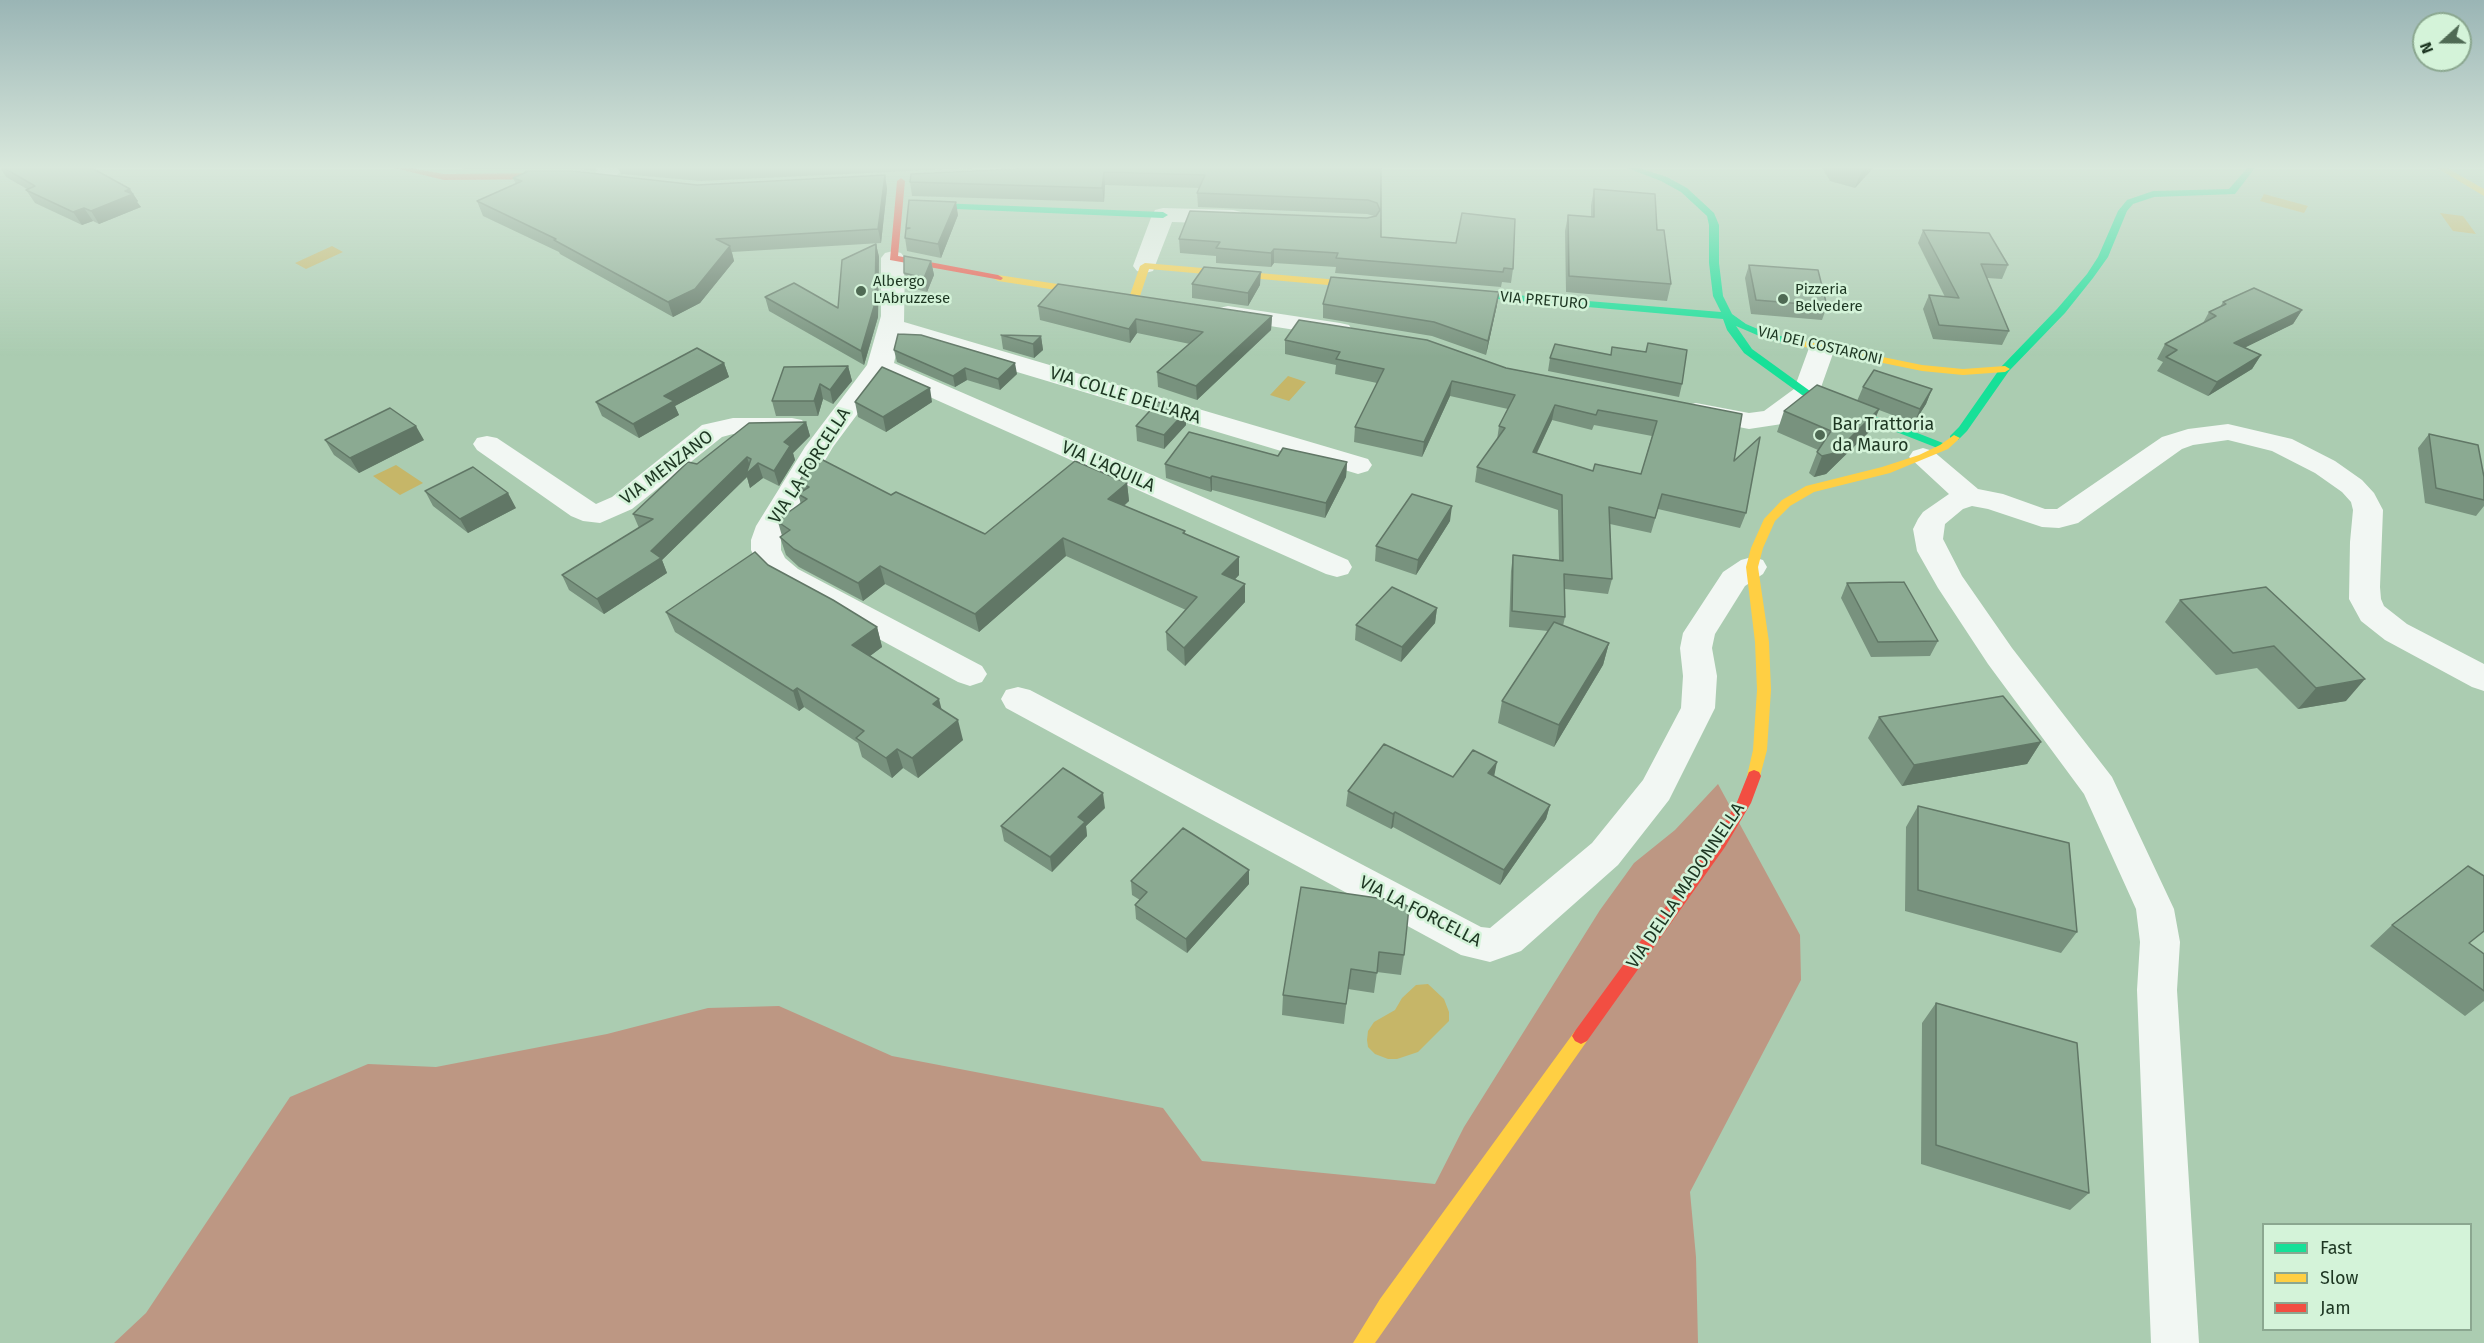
<!DOCTYPE html>
<style>
body{margin:0}
#map{position:relative;width:2484px;height:1343px;overflow:hidden;background:#abccb1;font-family:"Fira Sans",sans-serif}
canvas{display:block}
.legend{position:absolute;left:2262px;top:1223px;width:210px;height:108px;box-sizing:border-box;background:#d4f3d9;border:2px solid #8ba790;margin:0;padding:8px 10px;list-style:none;font-size:18px;color:#1d3622}
.legend li{display:flex;align-items:center;gap:12px;height:30px}
.legend b{width:30px;border:2px solid #8ba790}
.north{position:absolute;left:2412px;top:12px;width:60px;height:60px;box-sizing:border-box;background:#d4f3d9;border:2px solid #8ba790;border-radius:50%;rotate:249deg;font-size:16px;font-weight:700;line-height:24px;text-align:center;color:#1d3622}
.north::after{content:'';display:block;margin:auto;width:21px;height:27px;background:#4f6a54;clip-path:polygon(50% 0,100% 100%,50% 72%,0 100%)}
</style>
<div id="map">
<canvas width="2484" height="1343"></canvas>
<ul class="legend">
<li><b style="height:8px;background:#16e098"></b>Fast</li>
<li><b style="height:8px;background:#ffcf43"></b>Slow</li>
<li><b style="height:8px;background:#f24e42"></b>Jam</li>
</ul>
<div class="north">N</div>
</div>
<script>
const c = document.querySelector('canvas').getContext('2d');
c.lineJoin = 'round';
function paint(path, color) {
  c.fillStyle = color;
  c.fill(path, 'evenodd');
}
function toPath(rows) {
  const path = new Path2D();
  for (const r of rows) {
    path.moveTo(r[0], r[1]);
    for (let i = 2; i < r.length; i += 2) path.lineTo(r[i], r[i + 1]);
  }
  return path;
}
function trace(path, color, width, dash) {
  c.strokeStyle = color;
  c.lineWidth = width;
  c.lineCap = dash ? 'butt' : 'round';
  c.setLineDash(dash || []);
  c.stroke(path);
}
function drawText(font, color, halo, rows, align = 'center') {
  c.font = font + ' "Fira Sans",sans-serif';
  c.lineWidth = 5;
  c.setLineDash([]);
  c.textBaseline = 'middle';
  c.strokeStyle = halo;
  c.fillStyle = color;
  for (const [text, x, y, turn = 0] of rows) {
    c.save();
    c.translate(x, y);
    c.rotate((+turn || 0) * Math.PI / 180);
    c.textAlign = isNaN(turn) ? turn : align;
    if (halo) c.strokeText(text, 0, 0);
    c.fillText(text, 0, 0);
    c.restore();
  }
}
paint(toPath([
 [1718,784,1800,935,1801,980,1690,1192,1696,1257,1698,1343,114,1343,146,1313,290,1097,368,1064,436,1067,607,1034,708,1008,779,1006,892,1056,1163,1108,1202,1161,1435,1184,1464,1127,1600,910,1634,863,1675,830]
]), '#bd9783');
paint(toPath([
 [2264,194,2308,206,2304,213,2260,201],
 [2440,213,2463,216,2476,234,2453,231],
 [332,246,343,252,306,269,295,263],
 [1288,376,1306,382,1289,401,1270,395],
 [396,465,423,483,400,495,373,476],
 [1428,984,1444,999,1449,1012,1449,1021,1418,1052,1397,1059,1388,1059,1375,1054,1368,1047,1367,1040,1368,1031,1374,1022,1395,1010,1402,998,1416,985]
]), '#c6b668');
paint(toPath([
 [600,168,624,168,609,183,601,184,593,183,590,178,600,168],
 [1163,208,1233,210,1241,212,1244,217,1241,222,1233,224,1172,222,1153,271,1145,273,1137,271,1133,266,1152,215,1155,210,1163,208],
 [893,251,901,253,905,258,904,322,1368,459,1372,465,1368,471,1358,474,1348,471,900,337,894,363,1348,560,1352,567,1348,574,1337,577,1326,574,885,377,833,447,786,526,781,540,781,550,785,558,798,569,982,666,987,674,982,682,970,686,958,682,776,583,758,564,751,550,751,540,756,526,805,447,867,365,881,316,881,258,885,253,893,251],
 [1228,306,1340,323,1349,325,1352,330,1349,335,1340,337,1219,318,1216,313,1219,308,1228,306],
 [1822,340,1831,343,1835,348,1819,393,1815,399,1782,424,1749,429,1686,417,1683,411,1686,405,1696,403,1749,413,1764,411,1794,389,1809,348,1813,343,1822,340],
 [733,418,792,418,802,420,806,426,802,432,792,434,733,434,722,437,632,509,600,523,583,521,571,516,477,450,473,444,477,438,487,436,497,438,596,504,612,497,702,425,733,418],
 [2228,424,2292,439,2335,461,2362,480,2374,493,2383,510,2380,587,2381,599,2384,606,2407,624,2484,664,2484,691,2472,687,2385,640,2361,621,2349,599,2350,542,2353,510,2351,502,2342,492,2315,473,2272,451,2228,440,2193,445,2182,449,2078,523,2059,528,2042,527,1988,509,1972,506,1963,509,1945,524,1943,539,1962,576,2012,648,2112,777,2174,909,2180,942,2177,990,2199,1343,2151,1343,2137,990,2140,942,2136,909,2084,794,1988,664,1938,588,1917,551,1913,529,1918,519,1923,512,1949,494,1909,457,1913,451,1923,448,1933,451,1978,489,2003,494,2045,509,2057,509,2162,437,2188,429,2228,424],
 [1752,557,1763,560,1767,567,1763,574,1745,586,1715,634,1712,648,1717,676,1715,708,1669,800,1618,865,1521,951,1490,962,1461,955,1006,708,1001,699,1006,690,1018,687,1030,690,1481,927,1490,928,1592,843,1643,780,1681,708,1683,676,1680,648,1683,633,1723,572,1741,560,1752,557]
]), '#f2f7f3');
paint(toPath([
 [1627,168,1639,168,1667,177,1687,188,1714,213,1719,225,1719,263,1723,296,1732,314,1746,324,1767,333,1803,341,1804,343,1799,346,1764,338,1736,326,1752,349,1810,391,1948,445,1948,449,1940,449,1802,395,1744,353,1727,330,1723,319,1452,295,1450,293,1455,290,1721,312,1713,296,1709,263,1709,225,1707,216,1681,192,1661,181,1627,168],
 [2247,168,2255,168,2235,194,2154,197,2133,204,2127,211,2108,257,2093,278,2065,313,2009,371,1967,431,1958,440,1950,440,1950,436,1959,427,2001,367,2057,309,2087,274,2098,257,2118,211,2127,200,2153,191,2229,189,2247,168],
 [913,202,1163,212,1168,215,1163,218,910,207,908,205,913,202]
]), '#16e098');
paint(toPath([
 [2437,168,2447,168,2484,189,2484,196,2437,168],
 [1145,263,1373,283,1378,286,1373,289,1149,269,1139,299,1134,302,998,281,993,278,998,275,1130,295,1140,266,1145,263],
 [1799,340,1922,365,1963,369,2005,366,2010,369,2005,372,1963,375,1922,371,1795,345,1795,341,1799,340],
 [1954,435,1960,438,1948,449,1890,473,1814,492,1790,506,1775,521,1763,548,1758,567,1769,642,1771,690,1767,750,1759,780,1749,780,1747,776,1753,750,1757,690,1755,642,1746,567,1751,548,1764,519,1782,500,1806,486,1882,467,1919,455,1940,445,1954,435],
 [1581,1028,1587,1031,1590,1036,1587,1041,1375,1343,1353,1343,1380,1299,1575,1031,1581,1028]
]), '#ffcf43');
paint(toPath([
 [394,168,411,168,444,174,560,173,564,176,560,179,444,180,394,168],
 [901,178,905,181,898,256,998,275,1003,278,1001,280,890,260,897,181,901,178],
 [1754,770,1759,772,1761,776,1751,803,1725,847,1587,1041,1581,1044,1575,1041,1572,1036,1575,1031,1715,839,1737,802,1749,772,1754,770]
]), '#f24e42');
paint(toPath([
 [0,168,92,168,138,201,137,202,141,207,99,224,93,221,82,225,35,203,26,190,27,189,6,177],
 [462,168,597,168,594,171,577,169,465,169],
 [618,168,973,168,701,181,621,174],
 [1037,168,1381,168,1381,237,1513,269,1511,283,1502,282,1501,287,1335,273,1336,267,1274,263,1271,267,1216,263,1216,256,1180,253,1179,239,1367,218,1374,216,1367,214,1198,207,1197,193,1199,188,1105,185,1104,202,912,196,910,182],
 [1822,168,1873,168,1855,188,1830,181],
 [525,171,697,185,885,175,887,189,881,243,732,252,734,261,700,303,673,317,560,254,559,252,483,216,477,201,516,184,513,178,525,172],
 [1594,189,1657,230,1671,284,1667,301,1566,292,1565,231,1568,215,1591,217,1591,205],
 [958,215,941,258,907,251,905,238,906,228],
 [1923,230,2008,265,2002,279,1987,278,2009,331,2002,345,1933,339,1923,309,1929,295,1945,297,1918,243],
 [876,244,879,257,878,317,864,365,769,311,765,297,838,308],
 [931,261,934,275,927,292,907,287,904,273],
 [1749,265,1827,306,1822,320,1751,314,1745,278],
 [1192,284,1260,285,1248,306,1192,298],
 [2223,302,2302,310,2293,324,2245,347,2261,355,2252,369,2208,396,2157,371,2163,362,2157,359,2165,344,2203,323,2209,312,2220,307],
 [1323,304,1497,305,1486,355,1432,336,1323,318],
 [1038,306,1272,316,1271,330,1197,400,1158,387,1157,372,1190,344,1137,333,1130,343,1040,320],
 [1001,335,1041,336,1043,350,1034,358,1003,349],
 [1285,340,1506,368,1742,414,1734,461,1746,513,1740,528,1658,509,1651,533,1610,524,1612,579,1608,594,1565,589,1565,617,1563,626,1609,643,1603,665,1554,747,1498,723,1502,701,1548,631,1509,627,1511,571,1513,555,1559,560,1558,510,1475,482,1477,467,1497,440,1499,426,1508,409,1450,396,1422,457,1354,442,1355,427,1377,383,1335,374,1336,365,1285,354],
 [1552,420,1592,430,1594,425,1652,436,1641,474,1593,471,1537,453],
 [894,350,1017,374,1000,390,967,380,955,387,897,362],
 [1550,358,1682,384,1679,397,1548,371],
 [724,363,729,377,675,406,679,415,639,438,602,416,596,402],
 [848,366,852,381,833,404,823,399,818,416,776,416,772,401],
 [1863,387,1932,389,1926,404,1914,423,1879,410,1870,431,1826,474,1814,477,1809,473,1818,450,1777,432,1784,411,1857,401],
 [855,402,932,402,886,432,858,417],
 [806,422,810,436,793,453,795,460,779,486,763,478,750,488,747,477,662,560,667,573,604,614,569,590,562,575,639,528,633,514,697,464],
 [1186,425,1164,449,1137,441,1136,426],
 [2429,434,2484,477,2484,506,2476,516,2425,503,2418,448],
 [325,440,424,440,359,473,334,455],
 [1278,456,1347,462,1346,477,1325,518,1212,490,1211,492,1166,478,1165,464],
 [799,482,891,495,985,534,1127,483,1129,501,1124,506,1185,531,1185,534,1239,557,1239,575,1235,579,1245,584,1245,602,1185,666,1167,650,1166,632,1186,610,1066,556,979,632,885,584,863,601,799,567,786,555,780,537,782,536,778,522,801,504,798,494,802,491],
 [425,491,516,508,468,533,433,506],
 [1450,521,1416,575,1375,561,1376,546],
 [768,565,877,627,882,647,870,656,942,710,963,740,918,778,903,768,892,778,862,757,858,743,804,707,799,711,675,632,666,612],
 [1847,583,1938,641,1930,656,1871,657,1841,598],
 [2266,587,2346,701,2298,709,2257,668,2216,675,2165,622,2180,600],
 [1437,608,1435,623,1401,662,1355,640,1356,625],
 [1879,717,2041,742,2027,764,1902,786,1868,738],
 [1494,776,1550,805,1546,819,1500,885,1393,827,1391,829,1346,806,1348,791,1453,777],
 [1918,806,2077,932,2061,953,1905,911,1906,827],
 [1105,808,1086,826,1087,836,1052,872,1004,841,1001,826],
 [1131,881,1249,884,1187,953,1136,919,1135,905,1140,900,1132,895],
 [1301,887,1404,955,1401,975,1377,972,1374,993,1348,989,1344,1024,1282,1015,1283,995],
 [2392,925,2470,944,2484,954,2484,1001,2465,1016,2370,946],
 [1936,1003,2089,1193,2070,1210,1921,1164,1922,1023]
]), '#78927e');
paint(toPath([
 [1864,168,1873,168,1855,188,1862,170],
 [1104,172,1105,185,1104,202,1102,188],
 [885,175,887,189,881,243,878,229],
 [130,189,138,201,137,202,141,207,99,224,91,211,125,191],
 [956,202,958,215,941,258,938,244],
 [84,208,93,221,82,225,73,212],
 [876,244,879,257,878,317,864,365,861,351],
 [730,246,734,261,700,303,673,317,668,302],
 [1274,249,1274,263,1271,267,1271,253],
 [931,261,934,275,927,292,924,278],
 [1261,272,1260,285,1248,306,1248,293],
 [1499,292,1497,305,1486,355,1488,341],
 [2302,310,2293,324,2226,357,2234,343],
 [1272,316,1271,330,1197,400,1196,386],
 [1136,319,1137,333,1130,343,1129,329],
 [1041,336,1043,350,1034,358,1033,344],
 [2261,355,2252,369,2208,396,2217,382],
 [724,363,729,377,675,406,679,415,639,438,633,424,664,396],
 [1015,363,1017,374,1000,390,998,379],
 [848,366,852,381,833,404,830,390],
 [965,368,967,380,955,387,953,376],
 [1452,381,1450,396,1422,457,1424,442],
 [820,384,823,399,818,416,814,401],
 [930,388,932,402,886,432,883,417],
 [1932,389,1926,404,1914,423,1920,409],
 [1555,405,1552,420,1530,467,1533,452],
 [1879,409,1870,431,1826,474,1814,477,1822,456],
 [1186,411,1186,425,1164,449,1164,435],
 [806,422,810,436,793,453,795,460,779,486,774,471,784,442],
 [416,426,424,440,359,473,350,458],
 [747,457,751,469,758,463,763,478,750,488,747,477,662,560,667,573,604,614,597,599,651,551],
 [1347,462,1346,477,1325,518,1326,503],
 [1212,476,1212,490,1211,492,1210,478],
 [1127,483,1129,501,1110,517,1108,499],
 [508,493,516,508,468,533,460,519],
 [1452,506,1450,521,1416,575,1418,560],
 [1063,538,1066,556,979,632,975,614],
 [1239,557,1239,575,1223,592,1222,574],
 [880,566,885,584,863,601,858,583],
 [1245,584,1245,602,1185,666,1184,648],
 [1437,608,1435,623,1401,662,1402,647],
 [877,627,882,647,858,665,852,645],
 [1609,643,1603,665,1554,747,1559,725],
 [2365,679,2346,701,2298,709,2316,688],
 [797,688,804,707,799,711,793,691],
 [939,699,944,719,933,704],
 [958,720,963,740,918,778,912,758],
 [2041,742,2027,764,1902,786,1914,765],
 [897,749,903,768,892,778,886,758],
 [1497,762,1494,777,1488,773],
 [1103,793,1105,808,1086,826,1087,836,1052,872,1050,857,1078,817],
 [1550,805,1546,819,1500,885,1504,870],
 [1395,812,1393,827,1391,829,1393,814],
 [1249,870,1249,884,1187,953,1186,939]
]), '#617766');
const building = toPath([
 [4,168,92,168,130,189,125,191,133,194,91,211,84,208,73,212,26,190,35,186,4,168],
 [1037,168,1381,168,1381,237,1456,243,1462,213,1515,219,1513,269,1504,268,1503,272,1336,258,1338,253,1274,249,1271,253,1216,248,1220,242,1179,239,1190,211,1367,218,1376,216,1380,210,1377,203,1368,200,1197,193,1205,175,1104,172,1102,188,910,182,911,174,1037,168],
 [1853,168,1864,168,1862,170,1853,168],
 [525,171,572,171,697,185,885,175,878,229,716,239,730,246,695,289,668,302,554,240,556,239,477,201,522,181,513,178,527,172,525,171],
 [1594,189,1655,194,1657,230,1664,230,1671,284,1569,276,1568,215,1594,217,1594,189],
 [909,200,956,202,938,244,905,238,906,229,910,228,906,228,909,200],
 [1923,230,1989,233,2008,265,1981,264,2009,331,1939,325,1929,295,1959,298,1923,230],
 [876,244,875,303,861,351,765,297,794,283,838,308,842,260,876,244],
 [904,256,931,261,924,278,904,273,904,256],
 [1749,265,1818,270,1827,306,1756,300,1749,265],
 [1204,267,1261,272,1248,293,1192,284,1204,267],
 [1331,277,1499,292,1488,341,1434,322,1323,304,1331,277],
 [1058,284,1272,316,1196,386,1157,372,1203,332,1136,319,1129,329,1038,306,1058,284],
 [2254,288,2302,310,2234,343,2261,355,2217,382,2166,357,2177,350,2165,344,2216,316,2209,312,2226,304,2223,302,2254,288],
 [1299,320,1427,340,1506,368,1742,414,1734,461,1760,437,1746,513,1662,494,1655,518,1609,507,1612,579,1564,574,1565,617,1512,611,1513,555,1563,561,1562,495,1477,467,1505,428,1499,426,1515,395,1452,381,1424,442,1355,427,1384,369,1336,359,1340,352,1285,340,1299,320],
 [1555,405,1596,415,1598,410,1657,421,1641,474,1595,464,1593,471,1533,452,1555,405],
 [898,334,921,335,1015,363,998,379,965,368,953,376,894,350,898,334],
 [1001,335,1041,336,1033,344,1001,335],
 [1648,343,1687,350,1682,384,1550,358,1555,344,1611,355,1612,347,1646,352,1648,343],
 [697,348,724,363,664,396,674,401,633,424,596,402,697,348],
 [848,366,830,390,820,384,814,401,772,401,784,367,848,366],
 [882,367,930,388,883,417,855,402,882,367],
 [1874,370,1932,389,1920,409,1863,387,1874,370],
 [1817,385,1879,409,1835,453,1822,456,1817,452,1831,431,1784,411,1817,385],
 [1158,402,1186,411,1164,435,1136,426,1158,402],
 [390,408,416,426,350,458,325,440,390,408],
 [806,422,784,442,790,446,774,471,758,463,746,474,751,459,747,457,651,551,661,558,597,599,562,575,653,519,633,514,688,462,697,464,749,423,806,422],
 [1189,432,1278,456,1283,448,1347,462,1326,503,1212,476,1210,478,1165,464,1189,432],
 [2429,434,2478,445,2484,477,2484,500,2436,488,2429,434],
 [815,456,891,495,896,492,985,534,1075,461,1127,483,1108,499,1185,531,1183,533,1239,557,1222,574,1245,584,1184,648,1166,632,1197,597,1063,538,975,614,880,566,858,583,794,549,780,537,790,530,778,522,779,519,807,499,798,494,809,487,799,482,815,456],
 [473,467,508,493,460,519,425,491,473,467],
 [1412,494,1452,506,1418,560,1376,546,1412,494],
 [755,552,768,565,833,600,877,627,852,645,939,699,933,704,958,720,912,758,897,749,886,758,856,738,864,731,797,688,793,691,666,612,755,552],
 [1904,582,1938,641,1878,642,1847,583,1904,582],
 [1392,587,1437,608,1402,647,1356,625,1392,587],
 [2266,587,2365,679,2316,688,2274,646,2233,653,2180,600,2266,587],
 [1554,622,1609,643,1559,725,1502,701,1554,622],
 [2003,696,2041,742,1914,765,1879,717,2003,696],
 [1384,744,1453,777,1473,750,1497,762,1488,773,1550,805,1504,870,1395,812,1393,814,1348,791,1384,744],
 [1063,768,1103,793,1078,817,1085,822,1050,857,1001,826,1063,768],
 [1918,806,2069,843,2077,932,1918,890,1918,806],
 [1183,828,1249,870,1186,939,1135,905,1147,892,1131,881,1183,828],
 [2468,866,2484,876,2484,931,2469,943,2484,954,2484,991,2392,925,2468,866],
 [1301,887,1398,901,1409,907,1404,955,1379,952,1377,973,1351,969,1346,1004,1283,995,1301,887],
 [1936,1003,2077,1043,2089,1193,1936,1145,1936,1003]
]);
paint(building, '#8baa92');
trace(building, '#617766', 1.5);
const sky = c.createLinearGradient(0, 0, 0, 356);
sky.addColorStop(0, '#9ab5b5');
sky.addColorStop(0.47, '#d9e8dc');
sky.addColorStop(1, '#d9e8dc00');
c.fillStyle = sky;
c.fillRect(0, 0, 2484, 356);
for (const [x, y, r, color] of [
 [861,291,6,"#4f6a54"],
 [1783,299,6,"#4f6a54"],
 [1820,435,6,"#4f6a54"]
]) {
  const dot = new Path2D();
  dot.arc(x, y, r, 0, 2 * Math.PI);
  c.fillStyle = color;
  c.fill(dot);
  trace(dot, '#d4f3d9', 2);
}
drawText('15px', '#1d3622', '#d4f3d9', [
 ["Albergo",873,282],
 ["L'Abruzzese",873,299],
 ["Pizzeria",1795,290],
 ["Belvedere",1795,307]
], 'left');
drawText('15px', '#1d3622', '#d4f3d9', [
 ["VIA PRETURO",1544,301,5],
 ["VIA DEI COSTARONI",1820,346,13]
]);
drawText('18px', '#1d3622', '#d4f3d9', [
 ["VIA COLLE DELL'ARA",1125,396,17],
 ["VIA LA FORCELLA",810,466,-57],
 ["VIA L'AQUILA",1108,467,24],
 ["VIA MENZANO",667,468,-37],
 ["VIA DELLA MADONNELLA",1686,886,-56],
 ["VIA LA FORCELLA",1420,912,27]
]);
drawText('18px', '#1d3622', '#d4f3d9', [
 ["Bar Trattoria",1832,425],
 ["da Mauro",1832,446]
], 'left');
</script>
